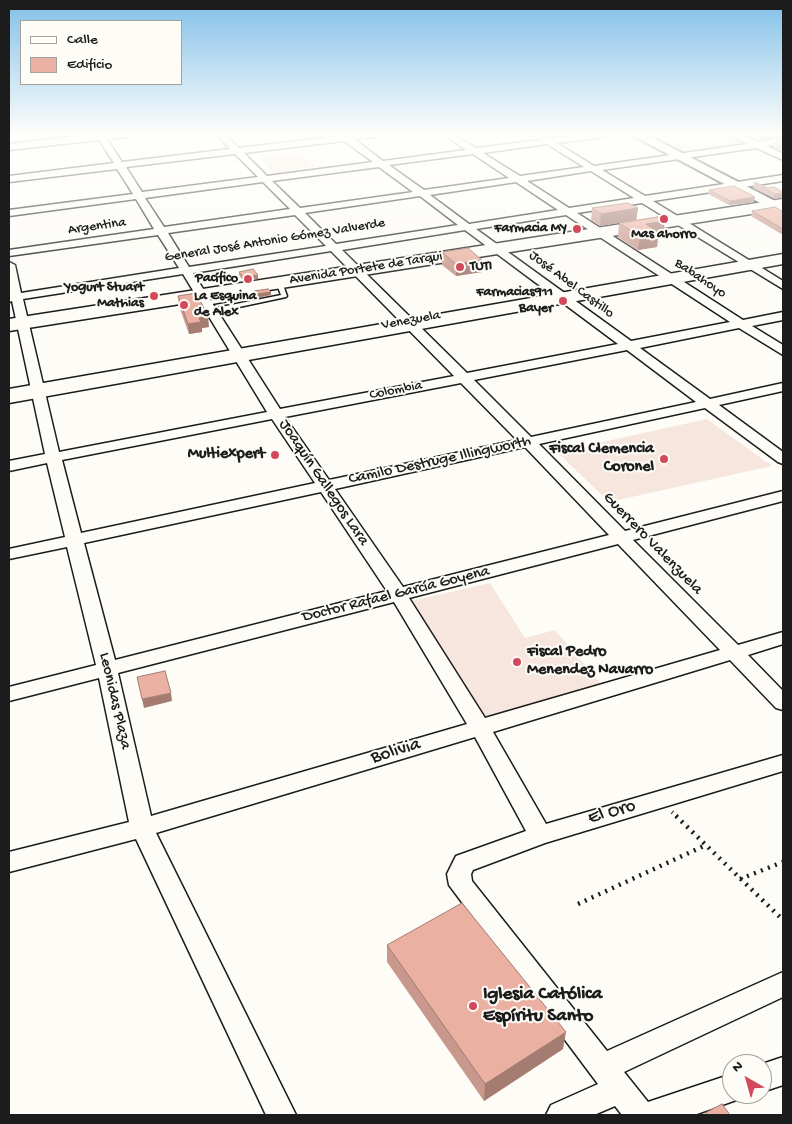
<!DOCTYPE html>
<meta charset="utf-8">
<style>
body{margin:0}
#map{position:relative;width:792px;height:1124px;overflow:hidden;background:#fdfcf7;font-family:"Gochi Hand",sans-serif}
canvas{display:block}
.frame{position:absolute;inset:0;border:10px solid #1c1c1c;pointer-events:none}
.legend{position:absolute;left:20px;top:20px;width:162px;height:65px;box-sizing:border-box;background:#fdfcf7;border:1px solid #a3a29f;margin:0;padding:6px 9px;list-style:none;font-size:15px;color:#1c1c1c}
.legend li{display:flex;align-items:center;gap:10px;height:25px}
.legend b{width:25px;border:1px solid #a3a29f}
.north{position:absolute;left:722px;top:1054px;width:50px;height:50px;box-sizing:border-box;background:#fdfcf7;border:1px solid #a3a29f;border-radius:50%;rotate:322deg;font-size:14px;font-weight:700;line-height:20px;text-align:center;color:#1c1c1c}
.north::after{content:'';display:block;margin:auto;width:18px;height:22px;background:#d1495b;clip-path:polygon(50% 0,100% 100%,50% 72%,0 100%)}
</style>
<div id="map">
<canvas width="792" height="1124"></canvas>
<div class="frame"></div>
<ul class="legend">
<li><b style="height:6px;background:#fdfcf7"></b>Calle</li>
<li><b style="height:14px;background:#eab1a3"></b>Edificio</li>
</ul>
<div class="north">N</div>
</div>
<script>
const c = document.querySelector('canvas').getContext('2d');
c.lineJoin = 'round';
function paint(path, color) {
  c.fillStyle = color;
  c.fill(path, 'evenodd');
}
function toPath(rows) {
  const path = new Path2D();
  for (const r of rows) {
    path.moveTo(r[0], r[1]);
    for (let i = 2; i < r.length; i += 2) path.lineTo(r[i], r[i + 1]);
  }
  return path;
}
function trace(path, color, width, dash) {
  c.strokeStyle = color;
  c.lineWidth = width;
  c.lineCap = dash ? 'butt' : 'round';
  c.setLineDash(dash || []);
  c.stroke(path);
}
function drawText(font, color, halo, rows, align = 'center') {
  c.font = font + ' "Gochi Hand",sans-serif';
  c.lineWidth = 4;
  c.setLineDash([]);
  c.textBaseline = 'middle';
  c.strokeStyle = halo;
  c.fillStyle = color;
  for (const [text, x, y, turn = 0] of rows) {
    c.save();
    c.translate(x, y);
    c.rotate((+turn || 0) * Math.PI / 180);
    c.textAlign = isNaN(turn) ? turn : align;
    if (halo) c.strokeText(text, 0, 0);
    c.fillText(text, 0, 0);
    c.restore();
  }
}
paint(toPath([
 [645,134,722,134,745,144,682,152],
 [300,153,316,167,273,173,259,158],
 [707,419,772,466,609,502,557,452],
 [490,583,525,638,555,630,603,686,486,717,411,601]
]), '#f7e6de');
const lane = toPath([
 [279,280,282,282,287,296,286,297,211,313,208,311,211,309,281,295,276,282,279,280],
 [231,297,234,299,233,300,207,305,204,303,207,301,231,297]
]);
const street = toPath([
 [96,134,131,134,127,137,107,139,122,162,230,149,216,134,225,134,239,148,339,136,337,134,381,134,377,137,354,139,383,161,466,150,444,134,453,134,476,148,541,140,545,136,550,139,587,134,608,134,604,137,557,143,594,166,747,144,730,134,740,134,758,142,783,138,783,144,767,146,783,154,783,160,756,148,602,170,645,196,783,175,783,181,653,201,783,281,783,289,642,203,577,213,743,320,783,312,783,320,752,326,783,345,783,355,739,328,640,348,710,399,783,383,783,391,719,405,783,452,783,464,778,462,705,408,539,444,625,531,783,491,783,501,633,540,738,645,783,632,783,644,748,655,783,691,783,710,776,708,730,660,493,732,546,824,783,755,783,771,545,843,473,870,471,874,472,881,607,1051,783,972,783,997,624,1072,648,1102,732,1074,732,1094,744,1094,742,1098,694,1115,622,1115,615,1106,594,1115,546,1115,551,1105,598,1084,449,885,447,874,456,856,526,831,475,737,156,833,296,1115,266,1115,136,839,9,872,9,852,129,822,99,678,9,701,9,687,96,665,67,547,9,559,9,549,65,537,47,463,9,471,9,461,45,454,12,301,9,302,9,262,15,265,21,293,179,268,158,235,9,256,9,250,154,229,136,199,9,216,9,210,133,194,117,169,9,182,9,176,114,163,99,140,9,150,9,144,96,134],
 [344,141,373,162,267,176,244,153,344,141],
 [547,144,584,167,520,176,483,153,547,144],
 [235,154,258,177,142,192,126,167,235,154],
 [473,154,509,178,424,190,389,165,473,154],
 [379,167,413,192,300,208,272,181,379,167],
 [591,171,634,198,569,208,527,181,591,171],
 [263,182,290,209,164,227,145,198,263,182],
 [516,182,558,210,469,224,430,195,516,182],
 [420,196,458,225,336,244,305,213,420,196],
 [295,215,326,246,189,267,168,233,295,215],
 [566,215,730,322,631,341,476,229,566,215],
 [465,230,618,344,467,373,342,250,465,230],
 [331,251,454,376,280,409,193,273,331,251],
 [183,274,267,412,59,452,23,299,183,274],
 [627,350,696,402,531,437,474,380,627,350],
 [461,383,517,440,329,480,285,417,461,383],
 [272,419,315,483,81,533,62,460,272,419],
 [525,447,609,535,403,587,335,489,525,447],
 [321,492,387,591,115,660,84,543,321,492],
 [618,544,720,650,485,718,409,598,618,544],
 [394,602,467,724,151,816,118,673,394,602],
 [783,1057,783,1085,762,1092,762,1064,783,1057]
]);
const secondary = toPath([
 [630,134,645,134,783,205,783,215,630,134]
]);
const primary = toPath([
 [783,199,783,209,9,331,9,319,783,199],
 [783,254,783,264,9,403,9,389,783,254]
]);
trace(lane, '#1c1c1c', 3);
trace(street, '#1c1c1c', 3);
trace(secondary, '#1c1c1c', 4);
trace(primary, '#1c1c1c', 3);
trace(toPath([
 [672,812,678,817]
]), '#1c1c1c', 4, [1, 4.5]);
trace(toPath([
 [676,816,783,920],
 [740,879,783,862],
 [578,904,706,845]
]), '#1c1c1c', 4.5, [2, 5.5]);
paint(lane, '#fdfcf7');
paint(street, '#fdfcf7');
paint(secondary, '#fdfcf7');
paint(primary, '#fdfcf7');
paint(toPath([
 [745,134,782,134,781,136,759,140],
 [783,140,783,153,773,147,774,142],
 [754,183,768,188,783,192,783,198,774,198,753,188],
 [709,190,754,202,729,205,708,194],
 [592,208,638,208,636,220,600,226,591,220],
 [752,211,783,212,783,235,751,216],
 [619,223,663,236,658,236,657,247,638,250,618,237],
 [442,252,482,260,482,272,456,276,442,265],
 [239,272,258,279,243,281,239,275],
 [178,296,209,327,202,328,202,332,189,334,179,306],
 [387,945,563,1049,484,1101,387,962]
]), '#c9988c');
paint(toPath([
 [782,134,781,136,759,140,759,137],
 [783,193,783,198,774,198,775,194],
 [755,197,754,202,729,205,730,201],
 [638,208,636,220,600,226,601,214],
 [665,221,663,236,658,236,657,247,638,250,640,236,646,224],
 [482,260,482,272,456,276,456,264],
 [258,275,258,279,243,281,243,277],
 [271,292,271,295,257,298,256,294],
 [208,316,209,327,202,328,202,332,189,334,188,324,199,318],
 [171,693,172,701,144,708,142,699],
 [566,1032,563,1049,484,1101,485,1084]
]), '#a47c72');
const building = toPath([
 [751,134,782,134,759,137,751,134],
 [783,140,783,147,774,142,783,140],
 [754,183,757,183,768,188,774,187,783,192,783,193,775,194,754,183],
 [734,186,755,197,730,201,709,190,734,186],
 [628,203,638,208,601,214,592,208,628,203],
 [775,207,783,212,783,229,752,211,775,207],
 [657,217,665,221,646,224,659,233,640,236,619,223,657,217],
 [468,248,482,260,456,264,442,252,468,248],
 [253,269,258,275,243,277,239,272,253,269],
 [268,289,271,292,256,294,254,291,268,289],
 [196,293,208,316,199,318,201,322,188,324,178,296,196,293],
 [165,671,171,693,142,699,137,677,165,671],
 [462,903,566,1032,485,1084,387,945,462,903],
 [722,1104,730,1115,707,1115,705,1113,722,1104]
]);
paint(building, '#eab1a3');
trace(building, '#a47c72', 1);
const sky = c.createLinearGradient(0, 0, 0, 291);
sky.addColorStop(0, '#82c0e8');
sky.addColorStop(0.46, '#fefefb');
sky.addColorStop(1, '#fefefb00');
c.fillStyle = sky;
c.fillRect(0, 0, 792, 291);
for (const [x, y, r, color] of [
 [664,219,5,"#d1495b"],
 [577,229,5,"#d1495b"],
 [460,267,5,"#d1495b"],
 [248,279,5,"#d1495b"],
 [154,296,5,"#d1495b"],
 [563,301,5,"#d1495b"],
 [184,305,5,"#d1495b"],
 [275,455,5,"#d1495b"],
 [664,459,5,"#d1495b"],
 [517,662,5,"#d1495b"],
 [473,1006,5,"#d1495b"]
]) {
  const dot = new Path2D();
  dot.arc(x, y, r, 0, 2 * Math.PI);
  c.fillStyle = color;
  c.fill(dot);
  trace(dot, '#fdfcf7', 2);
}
drawText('14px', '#1c1c1c', '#fdfcf7', [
 ["Argentina",97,227,-8],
 ["General José Antonio Gómez Valverde",275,241,-9],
 ["Avenida Portete de Tarqui",366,269,-9],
 ["Babahoyo",700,279,34],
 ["José Abel Castillo",571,285,37],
 ["Venezuela",411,321,-10],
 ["Colombia",396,391,-11]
]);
drawText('bold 14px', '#1c1c1c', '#fdfcf7', [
 ["Farmacia MY",567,229],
 ["Mas ahorro",664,235,"center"],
 ["TUTI",470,267,"left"],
 ["Pacífico",238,279],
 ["Yogurt Stuart",144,288],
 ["Mathias",144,304],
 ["Farmacias911",553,293],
 ["Bayer",553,309],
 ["La Esquina",194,297,"left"],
 ["de Alex",194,313,"left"]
], 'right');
drawText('bold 16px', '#1c1c1c', '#fdfcf7', [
 ["Fiscal Clemencia",654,450],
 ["Coronel",654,468],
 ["Multiexpert",265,455],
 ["Fiscal Pedro",527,653,"left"],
 ["Menendez Navarro",527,671,"left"]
], 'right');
drawText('16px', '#1c1c1c', '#fdfcf7', [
 ["Camilo Destruge Illingworth",440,461,-12],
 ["Joaquín Gallegos Lara",323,483,56],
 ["Guerrero Valenzuela",652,544,46],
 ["Doctor Rafael García Goyena",396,595,-14],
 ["Leonidas Plaza",114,701,77]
]);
drawText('19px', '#1c1c1c', '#fdfcf7', [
 ["Bolivia",396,752,-17],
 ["El Oro",612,813,-16]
]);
drawText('bold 19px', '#1c1c1c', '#fdfcf7', [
 ["Iglesia Católica",483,995],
 ["Espíritu Santo",483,1017]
], 'left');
</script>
